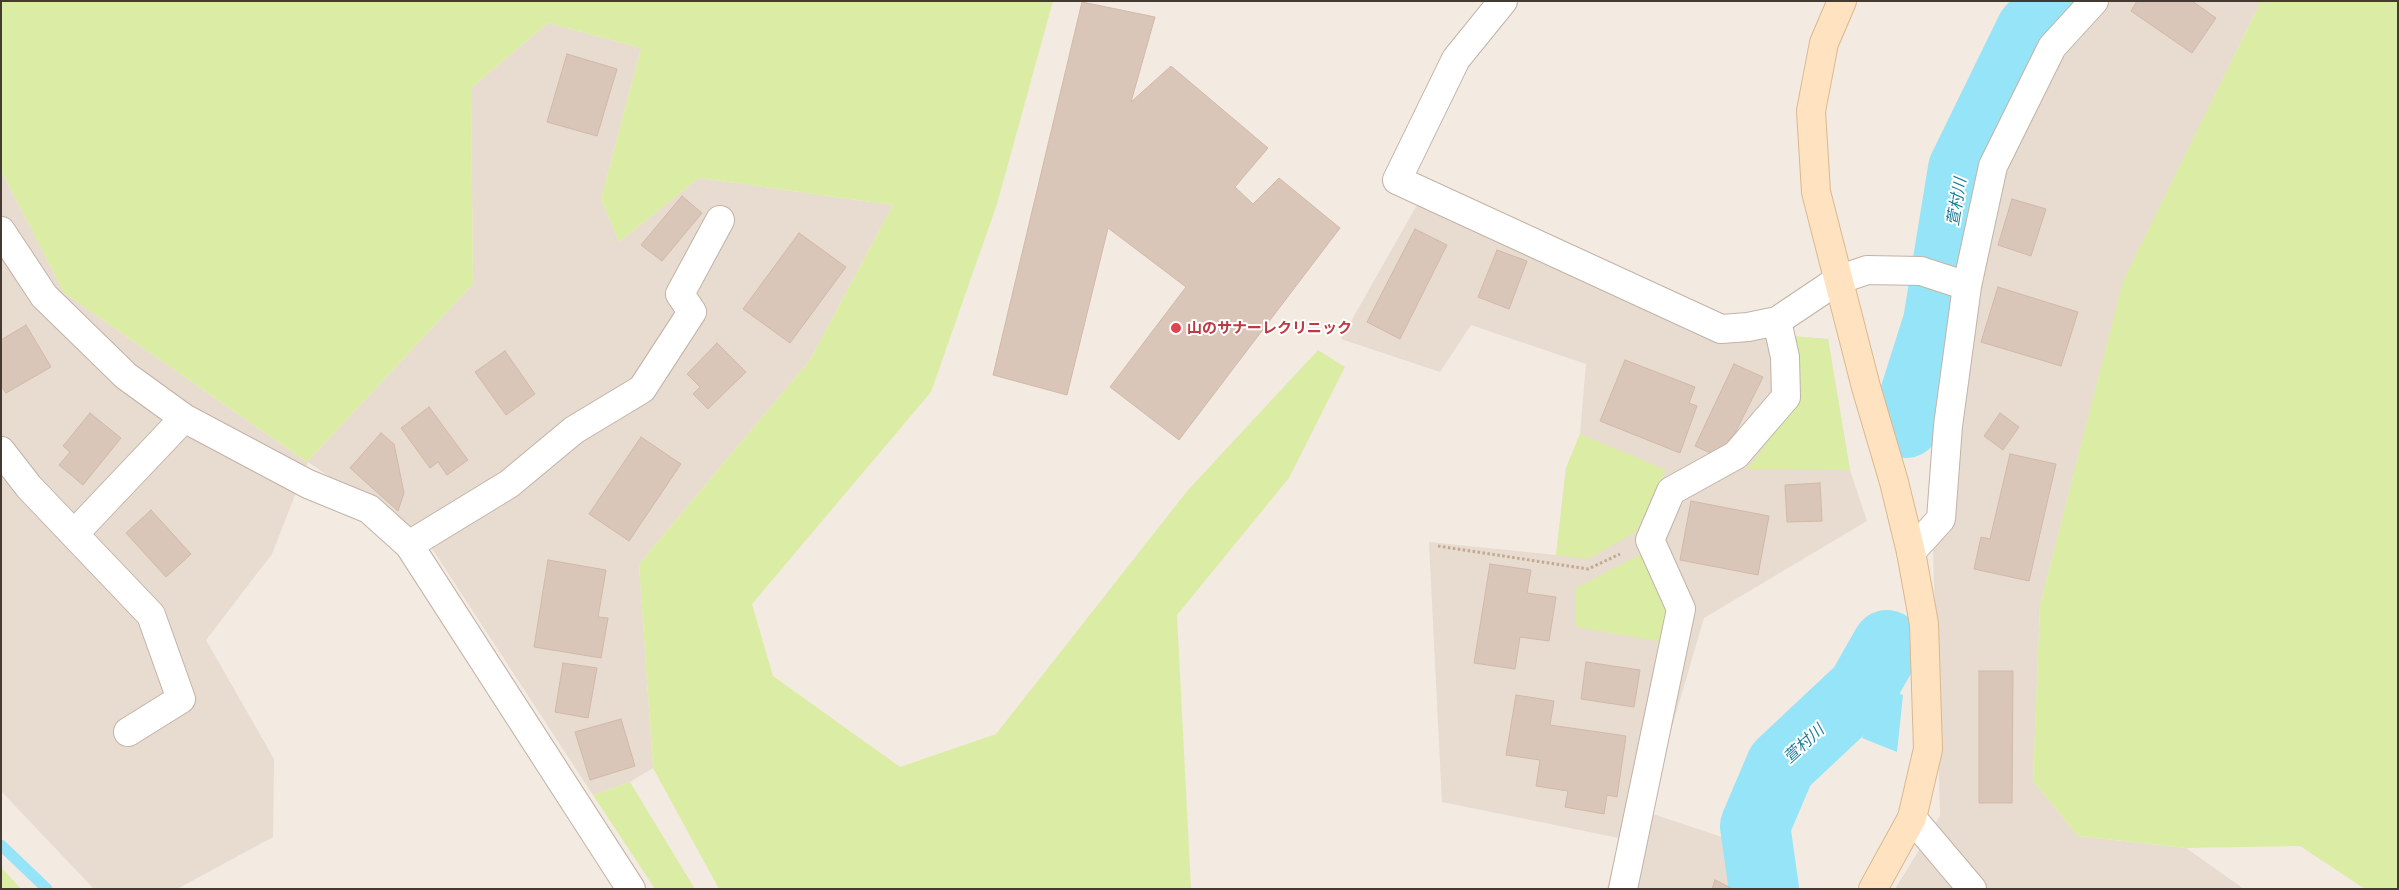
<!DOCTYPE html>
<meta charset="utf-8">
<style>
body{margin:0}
#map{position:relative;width:2399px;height:890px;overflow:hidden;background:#f3eae2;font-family:"Public Sans",sans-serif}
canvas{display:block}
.frame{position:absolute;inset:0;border:2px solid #453a32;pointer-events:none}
</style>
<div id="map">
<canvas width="2399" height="890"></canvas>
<div class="frame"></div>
</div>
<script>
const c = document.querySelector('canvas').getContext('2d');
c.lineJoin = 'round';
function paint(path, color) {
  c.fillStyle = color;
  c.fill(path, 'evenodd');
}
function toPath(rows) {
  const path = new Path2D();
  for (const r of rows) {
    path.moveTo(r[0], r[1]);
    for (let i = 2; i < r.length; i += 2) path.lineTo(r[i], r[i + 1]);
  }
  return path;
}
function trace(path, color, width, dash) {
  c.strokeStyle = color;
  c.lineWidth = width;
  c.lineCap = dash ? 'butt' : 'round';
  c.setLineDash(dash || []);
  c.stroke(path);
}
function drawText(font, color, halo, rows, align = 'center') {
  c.font = font + ' "Public Sans","Noto Sans JP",sans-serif';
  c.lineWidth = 4;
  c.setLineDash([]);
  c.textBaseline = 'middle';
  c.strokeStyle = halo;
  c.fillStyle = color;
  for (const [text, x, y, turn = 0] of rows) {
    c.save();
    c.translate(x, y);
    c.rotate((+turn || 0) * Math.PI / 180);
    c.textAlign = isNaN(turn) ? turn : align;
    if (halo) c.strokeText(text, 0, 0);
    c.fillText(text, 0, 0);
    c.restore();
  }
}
paint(toPath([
 [2077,1,2261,1,2123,282,2040,605,2033,781,2078,836,2186,848,2244,889,1895,889,1940,816,1931,467,1977,168,2037,47],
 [548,23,641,48,601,199,619,242,699,178,893,205,810,360,639,564,653,768,630,782,593,795,429,544,308,462,272,554,206,640,274,759,273,837,177,889,94,889,1,791,1,170,64,293,307,462,473,284,471,88],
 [1430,182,1722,319,1768,308,1791,336,1828,339,1850,470,1867,521,1704,618,1647,812,1740,843,1752,889,1607,889,1619,838,1442,802,1429,542,1556,555,1566,468,1580,434,1586,364,1471,325,1440,372,1341,339]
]), '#e8dbcf');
paint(toPath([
 [1,1,1053,1,997,204,931,392,752,604,773,676,900,767,996,734,1188,490,1318,350,1345,367,1289,478,1177,615,1191,889,719,889,653,768,639,564,810,360,893,205,699,178,619,242,601,199,641,48,548,23,471,88,473,284,307,462,64,293,1,170],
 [2261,1,2398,1,2398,889,2365,889,2300,846,2186,848,2078,836,2033,781,2040,605,2123,281],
 [1791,336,1828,339,1850,470,1748,469,1796,401],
 [1580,434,1666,470,1636,532,1588,559,1556,555,1566,468],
 [1643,553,1668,603,1663,642,1576,627,1576,588],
 [630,782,695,889,655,889,593,795],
 [1,867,21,889,1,889]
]), '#dbeda5');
paint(toPath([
 [1890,691,1903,695,1897,752,1862,738]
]), '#95e4f8');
trace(toPath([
 [1,845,47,889]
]), '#95e4f8', 11);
trace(toPath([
 [1906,423,1938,322,1963,169,2031,30,2057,1],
 [1764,889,1755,826,1781,765,1862,689,1887,645]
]), '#95e4f8', 70);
const building = toPath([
 [2137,1,2192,1,2216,18,2192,53,2131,11,2137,1],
 [1082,2,1155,17,1131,102,1171,66,1268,148,1235,187,1253,204,1279,178,1340,228,1179,440,1110,387,1186,287,1108,228,1067,395,993,375,1082,2],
 [567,54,617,69,597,136,547,122,567,54],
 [682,196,702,213,662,261,641,245,682,196],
 [2012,199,2046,209,2031,256,1998,245,2012,199],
 [1415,229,1447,245,1400,339,1367,322,1415,229],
 [799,233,846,267,790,343,743,309,799,233],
 [1497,250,1527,261,1509,309,1478,297,1497,250],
 [1998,287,2078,312,2061,366,1981,342,1998,287],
 [26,325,51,367,6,393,1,386,1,340,26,325],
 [717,343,746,372,708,409,693,394,700,387,687,374,717,343],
 [505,351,535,394,506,415,475,372,505,351],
 [1625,360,1695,387,1689,403,1697,406,1680,453,1600,421,1625,360],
 [1734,364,1763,377,1735,433,1717,456,1695,446,1734,364],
 [429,407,468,460,447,475,438,462,430,468,401,428,429,407],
 [90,413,121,438,83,485,59,465,70,452,63,446,90,413],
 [2000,413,2019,427,2003,450,1984,436,2000,413],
 [381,433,394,444,404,493,398,511,350,468,381,433],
 [641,437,681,464,629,541,589,514,641,437],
 [2010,454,2056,464,2029,581,1974,569,1981,537,1990,539,2010,454],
 [1820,483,1822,521,1787,522,1785,485,1820,483],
 [1691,501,1769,516,1758,575,1680,560,1691,501],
 [151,510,191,554,166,577,126,533,151,510],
 [548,560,606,570,598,617,608,618,601,658,534,647,548,560],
 [1490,564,1531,570,1527,593,1556,597,1549,641,1520,637,1515,669,1474,663,1490,564],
 [1586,662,1640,670,1634,707,1581,699,1586,662],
 [563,663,597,668,588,718,555,712,563,663],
 [1979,671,2013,671,2012,803,1979,803,1979,671],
 [1516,695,1554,701,1550,725,1626,736,1617,797,1607,795,1604,814,1565,807,1568,791,1536,786,1540,760,1506,755,1516,695],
 [621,719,635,766,590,780,575,732,621,719],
 [1715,880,1733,889,1712,889,1715,880]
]);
paint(building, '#d9c6b9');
trace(building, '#d2b9a8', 1);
const street = toPath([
 [1503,1,1456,59,1397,180,1721,329,1748,327,1777,321,1838,280,1867,270,1921,271,1967,286],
 [1,231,44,296,126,376,184,418,308,484,369,509,409,545,631,889],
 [1,451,29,487,151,615,181,699,128,732],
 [74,534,184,418],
 [409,545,509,484,574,430,642,389,692,312,680,294,720,220],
 [1911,552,1941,519,1948,426,1967,286,1993,166,2052,47,2094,1],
 [1912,818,1972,889],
 [1623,889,1681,609,1650,540,1671,491,1736,455,1786,397,1785,357,1777,321]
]);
const secondary = toPath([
 [1842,1,1824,43,1811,111,1816,192,1866,387,1894,482,1911,552,1924,624,1928,749,1912,818,1873,889]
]);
trace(street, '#c2b3a6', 30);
trace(secondary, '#dcb78d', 30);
trace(toPath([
 [1438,546,1588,569,1620,554]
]), '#c3a893', 3, [2.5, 2.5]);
trace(street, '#fff', 28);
trace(secondary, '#ffe3c0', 28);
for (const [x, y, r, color] of [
 [1176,328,6,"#e0444e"]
]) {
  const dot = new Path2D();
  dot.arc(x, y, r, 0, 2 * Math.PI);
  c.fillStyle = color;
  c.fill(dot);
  trace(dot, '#fff', 2);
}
drawText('bold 15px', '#be3a42', '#fff', [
 ["山のサナーレクリニック",1187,328]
], 'left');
drawText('italic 16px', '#1c7f9a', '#fff', [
 ["萱村川",1957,202,-81],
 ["萱村川",1804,744,-43]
]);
</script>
